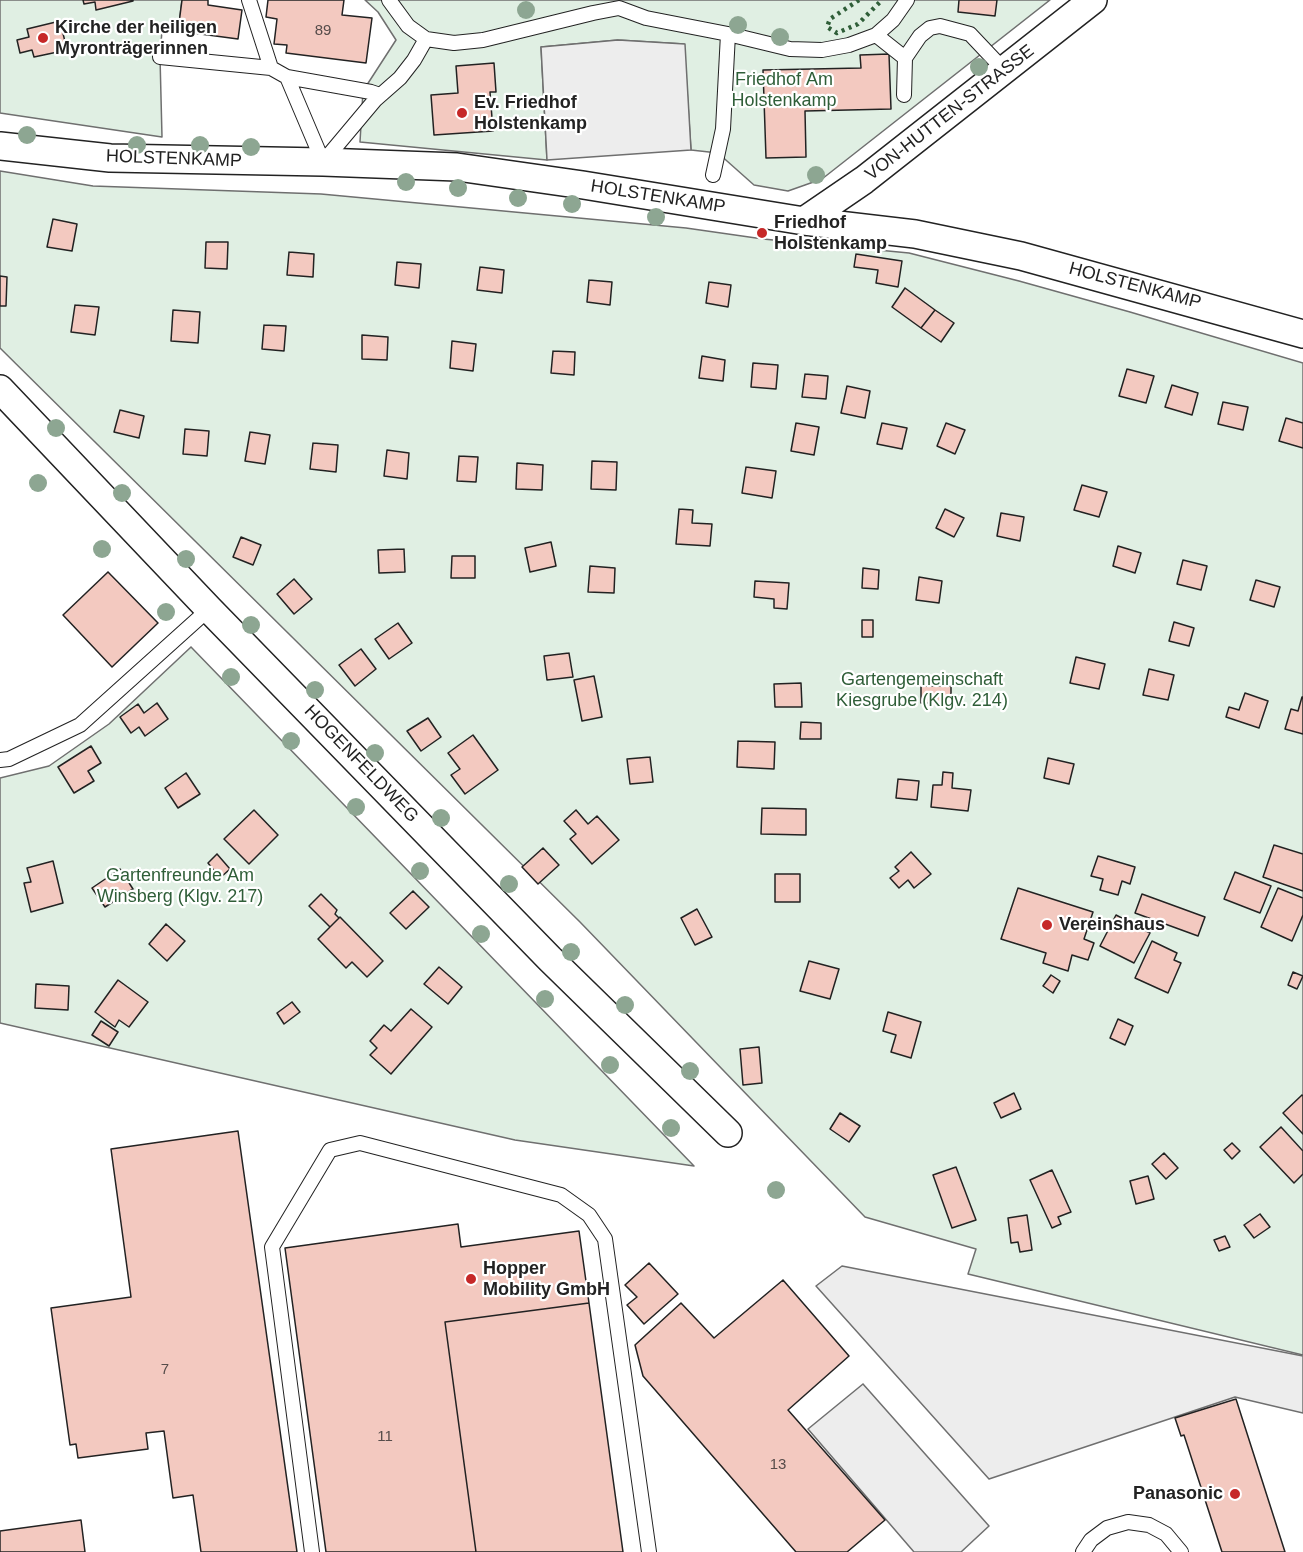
<!DOCTYPE html>
<html>
<head>
<meta charset="utf-8">
<style>
	body { margin:0 }
	canvas { display:block; background:#fff }
</style>
</head>
<body>
<canvas width="1303" height="1552"></canvas>
<script>
const g = document.querySelector('canvas').getContext('2d');
g.lineJoin = 'round';
function fill(path, color) { g.fillStyle = color; g.fill(path, 'evenodd'); }
const shape = rows => new Path2D(rows.map(r => 'M' + r).join(''));
function stroke(path, color, width, dash) { g.strokeStyle = color; g.lineWidth = width; g.lineCap = dash ? 'butt' : 'round'; g.setLineDash(dash || []); g.stroke(path); }
function drawText(font, color, halo, rows, align = 'center') {
  g.font = font + ' Helvetica,sans-serif'; g.lineWidth = 4.5; g.setLineDash([]); g.textBaseline = 'middle'; g.strokeStyle = halo; g.fillStyle = color; for (const [text, x, y, turn = 0] of rows) {
    g.save(); g.translate(x, y); g.rotate((+turn || 0) * Math.PI / 180); g.textAlign = isNaN(turn) ? turn : align; if (halo) g.strokeText(text, 0, 0); g.fillText(text, 0, 0); g.restore();
  }
}
const green = shape([
	[0,0,182,0,178,31,162,30,160,57,162,137,0,113,0,0],
	[365,0,1050,0,822,179,788,191,754,185,718,153,691,150,684,44,618,40,541,47,547,160,360,142,363,91,396,40,378,12,365,0],
	[0,171,93,186,321,194,686,228,763,239,909,253,1019,281,1130,312,1303,363,1303,1355,968,1274,976,1249,865,1217,580,922,0,348,0,171],
	[191,647,694,1166,515,1140,0,1023,0,778,49,766,109,724,191,647]
]);
const parking = shape([
	[618,40,685,44,691,150,547,160,541,47,618,40],
	[842,1266,1303,1356,1303,1413,1235,1397,989,1479,816,1286,842,1266],
	[863,1384,989,1526,961,1552,914,1552,808,1429,863,1384]
]);
const building = shape([
	[83,0,133,0,133,1,96,10,95,2,84,4,83,0],
	[182,0,208,0,208,5,242,10,238,39,178,31,182,0],
	[268,0,344,0,342,15,372,18,366,63,286,53,287,45,274,44,277,19,266,17,268,0],
	[959,0,997,0,995,16,958,12,959,0],
	[60,21,67,50,34,57,32,50,20,53,17,40,29,37,27,29,60,21],
	[889,54,891,109,805,111,806,157,766,158,763,70,861,68,860,55,889,54],
	[494,63,496,92,490,92,493,131,434,135,431,95,458,93,456,66,494,63],
	[53,219,77,224,72,251,47,247,53,219],
	[206,242,228,242,227,269,205,268,206,242],
	[289,252,314,254,313,277,287,275,289,252],
	[856,254,902,261,898,287,876,283,878,270,854,267,856,254],
	[397,262,421,264,419,288,395,285,397,262],
	[480,267,504,270,502,293,477,290,480,267],
	[0,276,7,277,6,306,0,306,0,276],
	[589,280,612,282,610,305,587,302,589,280],
	[709,282,731,285,728,307,706,303,709,282],
	[905,288,935,310,921,328,892,307,905,288],
	[75,305,99,307,95,335,71,332,75,305],
	[173,310,200,312,198,343,171,341,173,310],
	[935,310,954,323,941,342,921,328,935,310],
	[264,325,286,326,284,351,262,349,264,325],
	[362,335,388,337,387,360,362,359,362,335],
	[452,341,476,344,473,371,450,368,452,341],
	[553,351,575,352,574,375,551,373,553,351],
	[702,356,725,360,723,381,699,378,702,356],
	[753,363,778,365,776,389,751,387,753,363],
	[1127,369,1154,376,1146,403,1119,396,1127,369],
	[805,374,828,376,826,399,802,397,805,374],
	[1172,385,1198,393,1192,415,1165,407,1172,385],
	[847,386,870,391,865,418,841,413,847,386],
	[1223,402,1248,407,1243,430,1218,424,1223,402],
	[120,410,144,416,139,438,114,432,120,410],
	[1286,418,1303,423,1303,448,1279,441,1286,418],
	[796,423,819,427,814,455,791,451,796,423],
	[882,423,907,428,902,449,877,444,882,423],
	[946,423,965,430,955,454,937,446,946,423],
	[185,429,209,431,207,456,183,454,185,429],
	[250,432,270,435,265,464,245,461,250,432],
	[313,443,338,445,336,472,310,469,313,443],
	[387,450,409,453,407,479,384,476,387,450],
	[459,456,478,457,476,482,457,481,459,456],
	[592,461,617,462,616,490,591,489,592,461],
	[517,463,543,465,542,490,516,489,517,463],
	[746,467,776,471,772,498,742,493,746,467],
	[1082,485,1107,492,1099,517,1074,510,1082,485],
	[679,509,693,510,692,523,712,524,710,546,676,544,679,509],
	[945,509,964,518,954,537,936,528,945,509],
	[1001,513,1024,517,1020,541,997,536,1001,513],
	[241,537,261,545,253,565,233,557,241,537],
	[551,542,556,566,530,572,525,548,551,542],
	[1118,546,1141,553,1135,573,1113,566,1118,546],
	[404,549,405,572,379,573,378,550,404,549],
	[452,556,475,556,475,578,451,578,452,556],
	[1183,560,1207,566,1201,590,1177,584,1183,560],
	[590,566,615,568,614,593,588,592,590,566],
	[863,568,879,570,878,589,862,588,863,568],
	[108,572,158,623,112,667,63,615,108,572],
	[919,577,942,581,939,603,916,600,919,577],
	[294,579,312,599,294,614,277,594,294,579],
	[1256,580,1280,587,1274,607,1250,600,1256,580],
	[755,581,789,583,787,609,774,608,774,599,754,597,755,581],
	[862,620,873,620,873,637,862,637,862,620],
	[1174,622,1194,628,1189,646,1169,641,1174,622],
	[398,623,412,643,389,659,375,639,398,623],
	[361,649,376,669,355,686,339,665,361,649],
	[569,653,573,677,547,680,544,656,569,653],
	[1076,657,1105,664,1099,689,1070,683,1076,657],
	[1149,669,1174,675,1168,700,1143,695,1149,669],
	[594,676,602,717,582,721,574,680,594,676],
	[801,683,802,707,775,707,774,684,801,683],
	[921,686,951,686,951,703,921,703,921,686],
	[1245,693,1268,701,1259,728,1226,717,1229,707,1239,710,1245,693],
	[1302,697,1303,697,1303,734,1285,729,1291,709,1298,711,1302,697],
	[157,703,168,719,145,736,139,727,131,733,120,717,138,704,144,713,157,703],
	[428,718,441,737,421,751,407,731,428,718],
	[801,722,821,723,821,739,800,739,801,722],
	[473,735,498,770,465,794,451,775,460,769,448,753,473,735],
	[738,741,775,742,774,769,737,767,738,741],
	[91,746,101,763,88,771,94,781,74,793,58,767,91,746],
	[650,757,653,782,630,784,627,759,650,757],
	[1048,758,1074,764,1069,784,1044,778,1048,758],
	[943,772,953,773,952,788,971,790,968,811,931,807,933,785,942,785,943,772],
	[186,773,200,794,178,808,165,788,186,773],
	[898,779,919,781,917,800,896,798,898,779],
	[762,808,806,809,806,835,761,834,762,808],
	[254,810,278,835,249,864,224,839,254,810],
	[576,810,588,824,597,816,619,840,592,864,570,839,576,834,564,821,576,810],
	[1274,845,1303,854,1303,891,1263,877,1274,845],
	[543,848,559,865,538,884,522,867,543,848],
	[911,852,931,874,914,888,908,880,899,888,890,878,899,871,895,867,911,852],
	[217,854,230,869,220,878,208,863,217,854],
	[1098,856,1135,867,1130,884,1122,881,1118,895,1100,890,1103,879,1091,876,1098,856],
	[53,861,63,903,31,912,24,883,31,882,27,868,53,861],
	[120,869,133,889,105,907,92,888,120,869],
	[1235,872,1271,886,1260,913,1224,899,1235,872],
	[775,874,800,874,800,902,775,902,775,874],
	[1018,888,1093,912,1084,939,1094,943,1088,960,1072,955,1068,971,1043,963,1046,953,1001,939,1018,888],
	[1278,888,1303,898,1303,915,1292,941,1261,927,1278,888],
	[413,891,429,907,406,929,390,913,413,891],
	[321,894,337,910,335,914,339,918,330,927,309,906,321,894],
	[1142,894,1205,917,1198,936,1135,913,1142,894],
	[697,909,712,937,695,945,681,918,697,909],
	[1116,915,1150,933,1134,963,1100,946,1116,915],
	[340,917,383,961,367,977,352,962,346,968,318,939,340,917],
	[166,924,185,941,167,961,149,944,166,924],
	[1152,941,1177,953,1174,960,1181,963,1168,993,1135,978,1152,941],
	[809,961,839,969,830,999,800,991,809,961],
	[439,967,462,987,448,1004,424,984,439,967],
	[1293,972,1303,976,1297,989,1288,985,1293,972],
	[1051,975,1060,981,1053,993,1043,986,1051,975],
	[118,980,148,1002,129,1027,119,1020,115,1027,95,1012,118,980],
	[36,984,69,986,68,1010,35,1008,36,984],
	[292,1002,300,1012,284,1024,277,1013,292,1002],
	[411,1009,432,1027,391,1074,370,1055,377,1048,370,1041,384,1025,391,1031,411,1009],
	[888,1012,921,1022,911,1058,891,1052,896,1035,883,1031,888,1012],
	[1118,1019,1133,1026,1125,1045,1110,1038,1118,1019],
	[101,1021,118,1032,109,1046,92,1035,101,1021],
	[759,1047,762,1083,743,1085,740,1049,759,1047],
	[1014,1093,1021,1109,1001,1118,994,1103,1014,1093],
	[1302,1095,1303,1096,1303,1134,1283,1113,1302,1095],
	[840,1113,860,1126,849,1142,830,1129,840,1113],
	[1281,1127,1303,1151,1303,1174,1294,1183,1260,1147,1281,1127],
	[238,1131,297,1552,201,1552,193,1495,173,1498,164,1431,146,1433,148,1449,78,1458,76,1444,70,1445,51,1308,131,1297,111,1149,238,1131],
	[1232,1143,1240,1151,1232,1159,1224,1150,1232,1143],
	[1164,1153,1178,1168,1166,1179,1152,1164,1164,1153],
	[956,1167,976,1220,952,1228,933,1175,956,1167],
	[1052,1170,1071,1212,1058,1217,1061,1224,1052,1228,1030,1180,1052,1170],
	[1148,1176,1154,1199,1136,1204,1130,1181,1148,1176],
	[1260,1214,1270,1227,1254,1238,1244,1225,1260,1214],
	[1027,1215,1032,1250,1020,1252,1018,1242,1011,1243,1008,1218,1027,1215],
	[458,1224,461,1247,579,1231,589,1303,445,1322,476,1552,326,1552,285,1248,458,1224],
	[1225,1236,1230,1247,1219,1251,1214,1240,1225,1236],
	[649,1263,678,1294,644,1324,627,1305,637,1297,625,1285,649,1263],
	[783,1280,849,1356,788,1410,885,1520,847,1552,796,1552,643,1376,635,1345,681,1303,714,1338,783,1280],
	[589,1303,623,1552,476,1552,445,1322,589,1303],
	[1236,1399,1285,1552,1222,1552,1184,1435,1181,1436,1175,1418,1236,1399],
	[81,1520,85,1552,0,1552,0,1531,81,1520]
]);
const service = shape([
	[249,0,271,68],
	[389,0,408,26,426,39,454,43,483,40,593,13,619,8,646,18,728,34,790,49,822,50,849,45,876,35,893,20,907,0],
	[876,35,905,58,904,95],
	[160,57,271,68,287,77,323,162,375,100,400,78,414,60,426,39],
	[905,58,920,36,930,28,940,26,970,34,1004,70],
	[287,77,371,92,380,95],
	[713,175,723,129,728,34],
	[0,760,9,759,80,725,209,609],
	[312,1552,272,1247,330,1150,360,1143,561,1195,589,1215,605,1239,649,1552],
	[1083,1552,1091,1540,1107,1528,1128,1522,1149,1525,1166,1534,1181,1552]
]);
const minor = shape([
	[0,146,110,158,323,162,457,167,583,185,804,221,915,234,1021,256,1303,334],
	[804,221,864,180,1093,0],
	[0,389,209,609,550,959,728,1133]
]);
const hedge = shape([
	[859,0,830,19,827,27,837,33,858,24,882,0]
]);
const trees = [
	[526,10],
	[738,25],
	[780,37],
	[979,67],
	[27,135],
	[137,145],
	[200,145],
	[251,147],
	[816,175],
	[406,182],
	[458,188],
	[518,198],
	[572,204],
	[656,217],
	[56,428],
	[38,483],
	[122,493],
	[102,549],
	[186,559],
	[166,612],
	[251,625],
	[231,677],
	[315,690],
	[291,741],
	[375,753],
	[356,807],
	[441,818],
	[420,871],
	[509,884],
	[481,934],
	[571,952],
	[545,999],
	[625,1005],
	[610,1065],
	[690,1071],
	[671,1128],
	[776,1190]
];
const markers = [
	[43,38,6,"#c62828"],
	[462,113,6,"#c62828"],
	[762,233,6,"#c62828"],
	[1047,925,6,"#c62828"],
	[471,1279,6,"#c62828"],
	[1235,1494,6,"#c62828"]
];
const numberNames = [
	["89",323,31],
	["7",165,1370],
	["11",385,1437],
	["13",778,1465]
];
const poiNames = [
	["Kirche der heiligen",55,28],
	["Myronträgerinnen",55,49],
	["Ev. Friedhof",474,103],
	["Holstenkamp",474,124],
	["Friedhof",774,223],
	["Holstenkamp",774,244],
	["Vereinshaus",1059,925],
	["Hopper",483,1269],
	["Mobility GmbH",483,1290],
	["Panasonic",1223,1494,"right"]
];
const parkNames = [
	["Friedhof Am",784,80],
	["Holstenkamp",784,101],
	["Gartengemeinschaft",922,680],
	["Kiesgrube (Klgv. 214)",922,701],
	["Gartenfreunde Am",180,876],
	["Winsberg (Klgv. 217)",180,897]
];
const streetNames = [
	["VON-HUTTEN-STRASSE",950,113,-38],
	["HOLSTENKAMP",174,159,2],
	["HOLSTENKAMP",658,197,9],
	["HOLSTENKAMP",1135,286,15],
	["HOGENFELDWEG",361,764,46]
];
fill(green, '#e0efe3');
stroke(green, '#6f6f6f', 1.5);
fill(parking, '#ededed');
stroke(parking, '#6f6f6f', 1.5);
fill(building, '#f3c9c0');
stroke(building, '#222', 1.5);
stroke(service, '#222', 16);
stroke(minor, '#222', 30);
stroke(service, '#fff', 14);
stroke(minor, '#fff', 27);
stroke(hedge, '#2f5e38', 4.5, [3, 4.5]);
g.fillStyle = '#8da692';
for (const [x, y] of trees) { g.beginPath(); g.arc(x, y, 9, 0, 2 * Math.PI); g.fill(); }
for (const [x, y, r, color] of markers) { const dot = new Path2D(); dot.arc(x, y, r, 0, 2 * Math.PI); g.fillStyle = color; g.fill(dot); stroke(dot, '#fff', 2); }
drawText('15px', '#564c4a', null, numberNames);
drawText('bold 18px', '#222', '#fff', poiNames, 'left');
drawText('18px', '#2f5e38', '#fff', parkNames);
drawText('18px', '#222', '#fff', streetNames);
</script>
</body>
</html>
